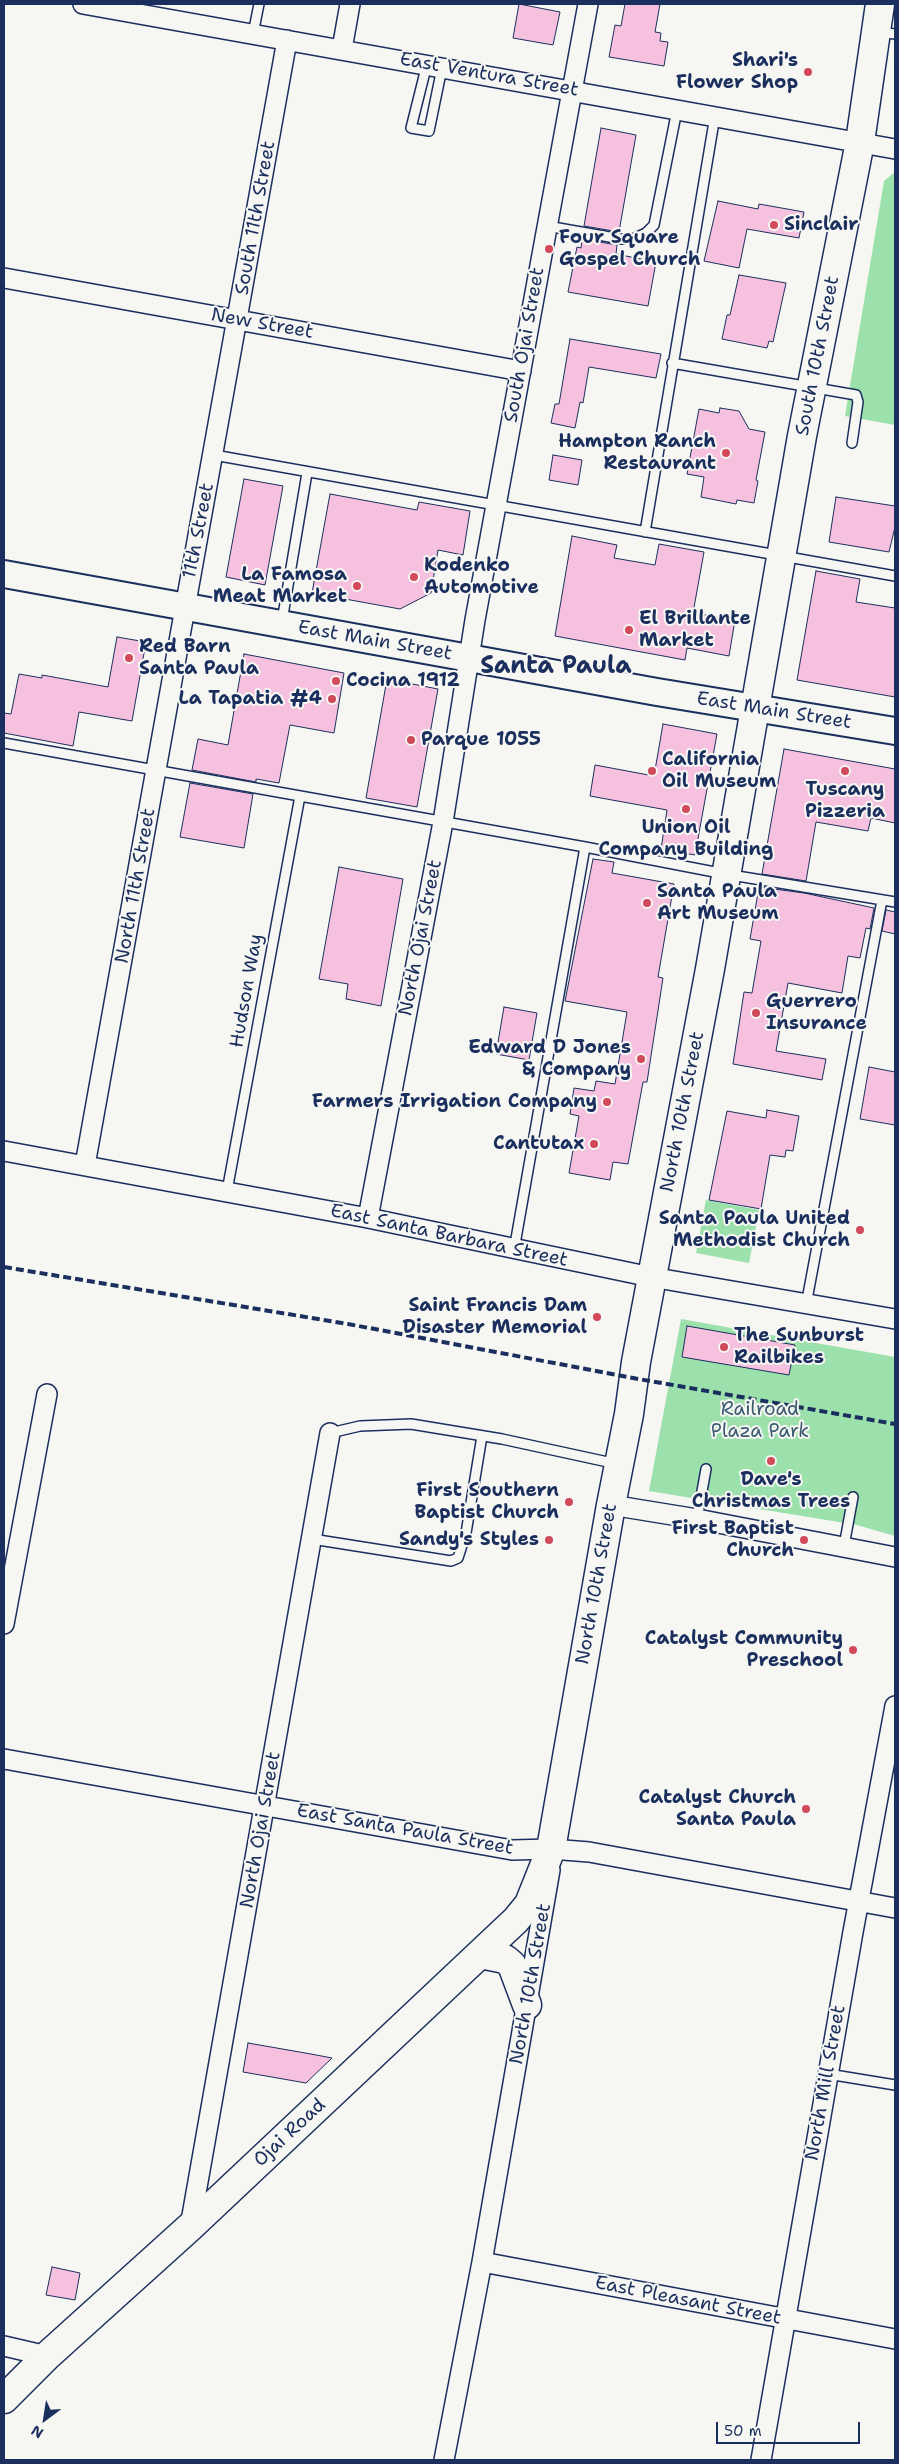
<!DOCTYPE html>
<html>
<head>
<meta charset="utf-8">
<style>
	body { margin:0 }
	#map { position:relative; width:899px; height:2464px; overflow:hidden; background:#f6f6f2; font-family:"Shantell Sans",sans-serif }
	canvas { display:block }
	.frame { position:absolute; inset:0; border:5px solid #1b2f5e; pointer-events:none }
	.north { position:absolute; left:20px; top:2394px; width:50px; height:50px; -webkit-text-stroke:4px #f6f6f2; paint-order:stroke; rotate:211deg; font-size:14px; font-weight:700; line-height:20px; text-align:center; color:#1b2f5e }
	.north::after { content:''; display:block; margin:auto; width:18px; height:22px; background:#1b2f5e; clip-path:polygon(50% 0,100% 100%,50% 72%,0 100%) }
	.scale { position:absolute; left:716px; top:2422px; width:144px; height:22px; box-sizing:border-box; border:2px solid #1b2f5e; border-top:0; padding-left:6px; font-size:15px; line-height:18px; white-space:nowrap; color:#1b2f5e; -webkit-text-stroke:4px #f6f6f2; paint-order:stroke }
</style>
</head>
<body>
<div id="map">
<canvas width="899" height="2464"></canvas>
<div class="frame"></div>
<div class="north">N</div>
<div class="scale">50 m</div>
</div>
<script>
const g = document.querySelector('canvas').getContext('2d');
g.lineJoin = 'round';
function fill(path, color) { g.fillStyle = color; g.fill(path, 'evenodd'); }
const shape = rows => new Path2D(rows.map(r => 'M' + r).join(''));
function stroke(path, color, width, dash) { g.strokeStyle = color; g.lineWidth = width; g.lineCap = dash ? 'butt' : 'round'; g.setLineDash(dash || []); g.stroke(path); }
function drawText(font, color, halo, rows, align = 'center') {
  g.font = font + ' "Shantell Sans",sans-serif'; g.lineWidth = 4; g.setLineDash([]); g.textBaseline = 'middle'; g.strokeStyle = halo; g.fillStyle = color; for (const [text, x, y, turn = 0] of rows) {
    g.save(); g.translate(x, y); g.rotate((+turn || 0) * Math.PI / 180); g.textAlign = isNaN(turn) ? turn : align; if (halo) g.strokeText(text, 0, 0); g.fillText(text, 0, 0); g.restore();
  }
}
const green = shape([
	[895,172,895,425,845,416,884,181],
	[706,1200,759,1210,749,1263,696,1253],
	[681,1319,895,1357,895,1536,857,1525,649,1491]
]);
const building = shape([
	[519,4,560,12,553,45,513,38,519,4],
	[625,4,660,4,655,32,661,33,660,41,668,42,664,66,609,57,615,25,621,26,625,4],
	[601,128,636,135,619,232,584,226,601,128],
	[718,201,758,209,759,204,804,212,799,238,747,229,739,268,704,261,718,201],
	[582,239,617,245,616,254,656,262,648,306,568,292,577,247,581,248,582,239],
	[739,275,786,283,773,342,769,341,767,348,722,339,727,315,730,315,739,275],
	[570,339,661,354,656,378,589,367,583,403,580,402,575,428,551,423,555,404,559,404,570,339],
	[720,408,739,411,749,429,765,432,756,480,758,481,754,503,737,500,736,504,701,497,704,477,687,474,699,409,719,413,720,408],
	[553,455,582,460,578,485,549,480,553,455],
	[244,479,283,486,265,585,226,577,244,479],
	[330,494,417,510,419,502,470,511,463,555,438,550,431,593,400,609,312,593,330,494],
	[836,497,895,506,895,527,889,552,829,542,836,497],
	[572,536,617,545,614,558,655,565,659,544,704,552,693,613,735,620,729,656,687,648,685,660,555,636,572,536],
	[816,571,860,579,856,602,895,608,895,697,797,680,816,571],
	[117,637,146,642,132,721,79,712,73,746,4,733,4,713,11,714,19,674,42,678,42,675,108,687,117,637],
	[244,654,344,673,334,733,290,725,279,783,256,779,256,782,192,770,198,739,228,745,244,654],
	[387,679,438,689,417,807,366,798,387,679],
	[663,724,717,734,695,855,661,849,667,810,590,796,595,765,654,776,663,724],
	[784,749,895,769,895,823,871,818,868,831,816,822,806,881,762,874,784,749],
	[190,783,253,794,244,848,180,837,190,783],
	[593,859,614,862,612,873,674,884,658,977,663,978,647,1082,643,1082,628,1164,613,1162,610,1180,569,1173,579,1116,570,1114,574,1088,594,1091,596,1081,615,1084,627,1012,565,1001,593,859],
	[339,867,403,879,381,1006,346,999,348,984,319,979,339,867],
	[759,887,804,893,874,908,870,929,866,928,860,958,848,956,842,993,788,983,776,1051,826,1059,822,1080,733,1064,744,992,752,993,761,941,750,939,759,887],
	[886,910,895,912,895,934,882,931,886,910],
	[504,1007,537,1013,529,1060,496,1054,504,1007],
	[869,1067,895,1072,895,1125,860,1119,869,1067],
	[767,1110,799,1116,793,1151,786,1150,785,1157,770,1155,761,1209,709,1200,727,1111,766,1118,767,1110],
	[687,1326,795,1345,789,1375,682,1357,687,1326],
	[248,2043,311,2054,332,2058,306,2083,243,2072,248,2043],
	[52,2267,80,2273,75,2300,46,2295,52,2267]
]);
const lane = shape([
	[878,32,895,34],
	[253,34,259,4],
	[427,64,411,128,429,131,442,68],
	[547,226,621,239,633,239,646,233,654,225,677,110],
	[672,363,856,395,858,402,852,443],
	[214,455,895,576],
	[645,532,715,116],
	[282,621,307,473],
	[4,743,585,847,725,874,895,902],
	[227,1191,300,796],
	[514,1250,585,847],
	[806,1305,882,900],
	[330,1433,360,1426,411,1424,502,1439,617,1464],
	[697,1519,706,1469],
	[312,1539,451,1561,458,1558,466,1533,482,1436],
	[844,1546,853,1497],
	[828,2074,895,2085]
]);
const street = shape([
	[83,4,895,149],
	[342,49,350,4],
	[4,278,521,371],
	[4,1151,368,1218,651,1277,895,1319],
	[85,1165,287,40],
	[368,1218,443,822,475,620,588,4],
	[611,1505,697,1519,895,1557],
	[4,1624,47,1394],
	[4,1759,512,1850,551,1849,589,1852,895,1908],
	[190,2227,330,1433],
	[482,2262,895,2339],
	[4,2346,47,2356],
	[444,2460,482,2262,550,1870],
	[761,2460,853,1932,895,1706]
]);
const secondary = shape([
	[4,574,657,692,895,731]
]);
const primary = shape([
	[480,1954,505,1959,512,1965,527,2005],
	[4,2399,47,2356,190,2227,516,1920,529,1904,551,1849,611,1505,629,1414,636,1362,710,969,802,436,860,142,880,4]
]);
const rail = shape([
	[4,1267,348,1324,633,1378,895,1424]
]);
const markers = [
	[808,72,5,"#d1495b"],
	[774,225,5,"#d1495b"],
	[549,249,5,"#d1495b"],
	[726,453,5,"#d1495b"],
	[414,577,5,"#d1495b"],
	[357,586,5,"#d1495b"],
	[629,630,5,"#d1495b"],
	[129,658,5,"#d1495b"],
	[336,681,5,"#d1495b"],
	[332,699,5,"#d1495b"],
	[411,740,5,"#d1495b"],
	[652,771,5,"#d1495b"],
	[845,771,5,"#d1495b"],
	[686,809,5,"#d1495b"],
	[647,903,5,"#d1495b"],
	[756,1013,5,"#d1495b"],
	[641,1059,5,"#d1495b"],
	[607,1102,5,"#d1495b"],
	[594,1144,5,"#d1495b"],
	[860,1230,5,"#d1495b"],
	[597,1317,5,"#d1495b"],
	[724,1347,5,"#d1495b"],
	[771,1461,5,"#d1495b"],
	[569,1502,5,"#d1495b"],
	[549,1540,5,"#d1495b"],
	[804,1540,5,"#d1495b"],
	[853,1650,5,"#d1495b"],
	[806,1809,5,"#d1495b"]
];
const poiNames = [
	["Shari's",798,61],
	["Flower Shop",798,83],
	["Sinclair",784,225,"left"],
	["Four Square",559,238,"left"],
	["Gospel Church",559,260,"left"],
	["Hampton Ranch",716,442],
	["Restaurant",716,464],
	["Kodenko",424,566,"left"],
	["Automotive",424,588,"left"],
	["La Famosa",347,575],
	["Meat Market",347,597],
	["El Brillante",639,619,"left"],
	["Market",639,641,"left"],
	["Red Barn",139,647,"left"],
	["Santa Paula",139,669,"left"],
	["Cocina 1912",346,681,"left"],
	["La Tapatia #4",322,699],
	["Parque 1055",421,740,"left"],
	["California",662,760,"left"],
	["Oil Museum",662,782,"left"],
	["Tuscany",845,790,"center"],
	["Pizzeria",845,812,"center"],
	["Union Oil",686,828,"center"],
	["Company Building",686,850,"center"],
	["Santa Paula",657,892,"left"],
	["Art Museum",657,914,"left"],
	["Guerrero",766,1002,"left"],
	["Insurance",766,1024,"left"],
	["Edward D Jones",631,1048],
	["& Company",631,1070],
	["Farmers Irrigation Company",597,1102],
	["Cantutax",584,1144],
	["Santa Paula United",850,1219],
	["Methodist Church",850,1241],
	["Saint Francis Dam",587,1306],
	["Disaster Memorial",587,1328],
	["The Sunburst",734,1336,"left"],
	["Railbikes",734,1358,"left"],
	["Dave's",771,1480,"center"],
	["Christmas Trees",771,1502,"center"],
	["First Southern",559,1491],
	["Baptist Church",559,1513],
	["First Baptist",794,1529],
	["Church",794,1551],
	["Sandy's Styles",539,1540],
	["Catalyst Community",843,1639],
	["Preschool",843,1661],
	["Catalyst Church",796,1798],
	["Santa Paula",796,1820]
];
const streetNames = [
	["East Ventura Street",489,75,10],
	["South 11th Street",256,218,-80],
	["New Street",262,324,10],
	["South Ojai Street",525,345,-80],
	["South 10th Street",818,356,-79],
	["11th Street",199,531,-79],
	["East Main Street",375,641,10],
	["East Main Street",774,711,9],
	["North 11th Street",136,886,-80],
	["North Ojai Street",421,938,-79],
	["Hudson Way",247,991,-80],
	["North 10th Street",683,1112,-79],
	["East Santa Barbara Street",449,1236,12],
	["North 10th Street",597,1584,-80],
	["North Ojai Street",261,1830,-80],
	["East Santa Paula Street",405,1830,10],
	["North 10th Street",531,1984,-80],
	["North Mill Street",826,2083,-80],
	["Ojai Road",290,2133,-43],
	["East Pleasant Street",688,2301,11]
];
const parkNames = [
	["Railroad",760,1410],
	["Plaza Park",760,1432]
];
const districtNames = [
	["Santa Paula",556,667]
];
fill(green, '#9ce0ab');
fill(building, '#f6c1de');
stroke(building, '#1b2f5e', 1);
stroke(lane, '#1b2f5e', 12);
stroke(street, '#1b2f5e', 22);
stroke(secondary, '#1b2f5e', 30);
stroke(primary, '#1b2f5e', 31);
stroke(lane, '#f6f6f2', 9);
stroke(street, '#f6f6f2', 19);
stroke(secondary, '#f6f6f2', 26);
stroke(primary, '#f6f6f2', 28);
stroke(rail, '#1b2f5e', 4, [8, 4]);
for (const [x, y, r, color] of markers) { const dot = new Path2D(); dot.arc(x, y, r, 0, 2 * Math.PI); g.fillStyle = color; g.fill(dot); stroke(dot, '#f6f6f2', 2); }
drawText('bold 19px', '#1b2f5e', '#f6f6f2', poiNames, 'right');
drawText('19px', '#1b2f5e', '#f6f6f2', streetNames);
drawText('19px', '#3b5b71', '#f6f6f2', parkNames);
drawText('bold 24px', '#1b2f5e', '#f6f6f2', districtNames);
</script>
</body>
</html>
